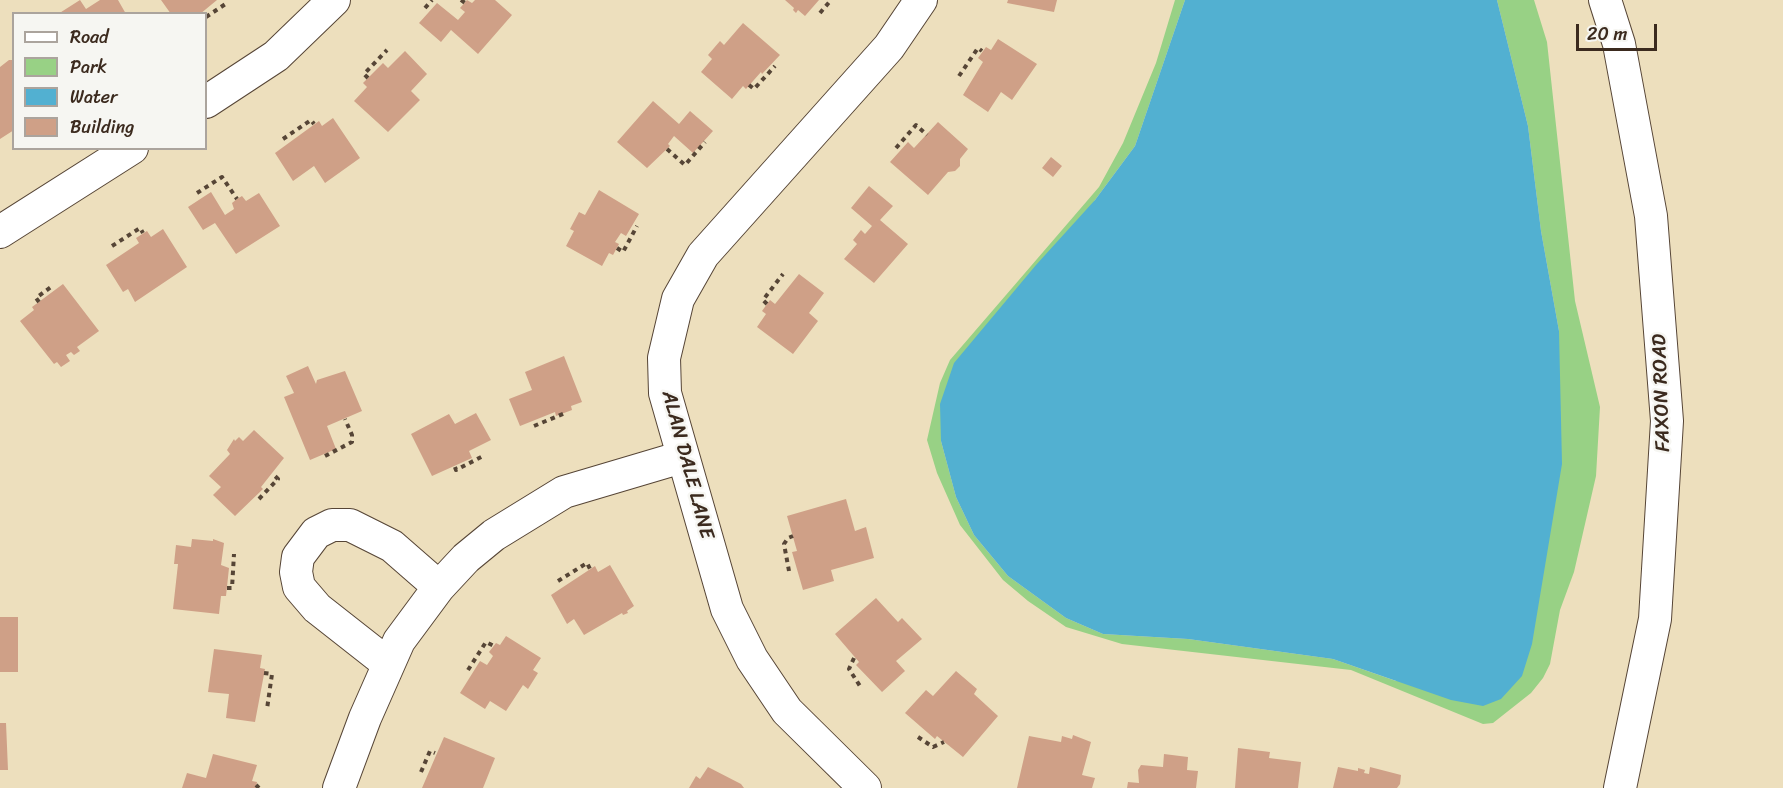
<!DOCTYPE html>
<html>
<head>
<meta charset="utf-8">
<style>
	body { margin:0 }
	#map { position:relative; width:1783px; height:788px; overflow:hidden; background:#eddfbd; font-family:Sriracha,sans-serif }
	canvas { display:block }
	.legend { position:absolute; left:12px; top:12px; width:195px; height:138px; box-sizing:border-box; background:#f6f6f2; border:2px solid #aba49d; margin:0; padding:8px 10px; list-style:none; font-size:18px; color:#3b2a1e }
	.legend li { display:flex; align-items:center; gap:12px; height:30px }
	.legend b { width:30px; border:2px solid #aba49d }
	.scale { position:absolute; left:1576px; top:24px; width:81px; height:27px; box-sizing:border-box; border:3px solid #3b2a1e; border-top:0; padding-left:8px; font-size:18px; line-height:21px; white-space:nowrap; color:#3b2a1e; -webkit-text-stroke:4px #f6f6f2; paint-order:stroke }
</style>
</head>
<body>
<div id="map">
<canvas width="1783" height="788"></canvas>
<ul class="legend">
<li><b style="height:8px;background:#fff"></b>Road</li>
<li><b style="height:16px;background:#98d185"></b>Park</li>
<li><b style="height:16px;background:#52b0d1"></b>Water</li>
<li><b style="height:16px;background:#cfa087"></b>Building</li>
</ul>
<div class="scale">20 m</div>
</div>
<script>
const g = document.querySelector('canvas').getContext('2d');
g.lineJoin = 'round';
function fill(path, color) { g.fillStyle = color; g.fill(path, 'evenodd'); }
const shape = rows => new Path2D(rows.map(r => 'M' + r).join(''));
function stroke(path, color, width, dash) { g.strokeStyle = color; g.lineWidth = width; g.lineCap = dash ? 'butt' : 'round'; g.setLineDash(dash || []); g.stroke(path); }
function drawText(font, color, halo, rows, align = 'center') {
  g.font = font + ' Sriracha,sans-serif'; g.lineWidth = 5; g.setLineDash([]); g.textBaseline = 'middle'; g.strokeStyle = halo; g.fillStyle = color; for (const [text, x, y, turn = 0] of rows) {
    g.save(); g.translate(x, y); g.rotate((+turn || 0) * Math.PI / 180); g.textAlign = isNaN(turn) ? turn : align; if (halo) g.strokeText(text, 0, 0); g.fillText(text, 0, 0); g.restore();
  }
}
const green = shape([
	[1175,0,1185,0,1135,146,1095,200,941,441,956,497,974,535,1008,576,1066,618,1103,634,1188,639,1333,659,1396,681,1559,331,1541,231,1528,126,1497,0,1534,0,1547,42,1575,301,1600,407,1596,476,1574,572,1560,610,1550,664,1543,678,1531,693,1493,723,1483,724,1351,670,1122,644,1066,627,1028,601,1003,580,960,525,937,473,927,440,940,383,950,360,1099,187,1123,143,1156,63]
]);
const water = shape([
	[1185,0,1497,0,1528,126,1541,231,1559,331,1562,464,1532,644,1522,676,1501,699,1483,706,1451,700,1333,659,1188,639,1103,634,1066,618,1008,576,974,535,956,497,941,441,940,404,954,363,1036,265,1095,200,1135,146]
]);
const building = shape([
	[80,0,86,9,100,0,118,0,126,14,58,14],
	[161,0,217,0,200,14,171,14],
	[467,0,472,3,475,0,495,0,512,15,478,54,451,30,441,42,419,23,437,3,458,20,465,12,460,8],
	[785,0,819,0,805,16,798,10,796,13,793,10,794,8],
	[1008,0,1057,0,1054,12,1007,3],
	[743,23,780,55,762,74,761,72,746,89,743,86,732,99,701,72,712,59,708,55,720,41,724,45],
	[998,39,1037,64,1012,100,1001,92,988,112,963,95,983,62,978,58,986,47,991,50],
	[405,51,427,74,411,91,420,100,388,132,354,101,367,87,363,83,383,63,388,68],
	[9,60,14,60,14,130,0,139,0,67],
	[653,101,679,124,690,111,713,131,693,153,674,136,668,144,670,146,647,168,617,142],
	[333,118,360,158,325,183,314,166,293,181,275,153,319,121,322,126],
	[938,122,968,149,960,159,960,166,955,171,948,172,928,195,890,162,908,142,914,148],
	[1051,157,1062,166,1053,177,1042,168],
	[869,186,893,206,880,220,908,244,874,283,844,259,857,244,853,240,861,230,865,234,872,226,851,208],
	[599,190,639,214,626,236,621,233,615,242,619,244,613,255,609,253,602,266,566,246,574,231,570,229,579,212,585,215],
	[211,192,225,215,234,209,232,203,237,199,242,196,246,201,259,193,280,226,236,254,215,223,203,230,188,207],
	[163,229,187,267,135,302,128,289,123,292,106,265,139,243,136,238,147,231,151,237],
	[799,274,824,293,809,313,818,321,793,354,757,327,766,314,762,311,770,300,775,304],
	[63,284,99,331,77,347,80,351,74,355,71,352,66,355,70,361,61,367,57,362,54,364,20,321,34,310,32,307],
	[564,356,582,402,571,406,572,410,556,416,555,412,520,426,509,399,532,390,525,372],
	[308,366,316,384,317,380,345,371,362,411,327,426,336,449,310,460,284,397,294,393,286,376],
	[476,413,491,440,469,451,472,458,432,476,411,434,449,414,455,424],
	[254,430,284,458,261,487,263,489,235,516,213,495,221,487,209,476,230,454,227,450,234,439,235,441,239,437,243,441],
	[846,499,855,531,866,527,874,558,831,570,834,581,803,590,792,552,797,551,787,516],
	[192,539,213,541,213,539,224,543,221,565,229,568,226,596,221,596,219,614,173,609,178,564,174,564,176,545,191,547],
	[610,565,634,606,627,611,628,613,623,615,622,613,584,635,574,619,567,624,551,595,595,566,598,572],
	[876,598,898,622,902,618,922,639,896,661,905,671,882,692,856,665,859,662,835,634],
	[0,617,18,617,18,672,0,672],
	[506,636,541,658,533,670,538,673,528,689,523,685,506,711,490,701,485,709,460,693,480,661,487,665,493,656,489,652,496,643,500,645],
	[214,649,262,655,260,668,265,669,255,722,226,718,229,694,208,692],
	[956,671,977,689,974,694,998,716,963,757,937,736,935,739,905,713,926,690,933,696],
	[0,723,6,723,8,770,0,770],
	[1073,735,1091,742,1082,775,1095,778,1092,788,1017,788,1029,736,1061,742,1062,736,1072,739],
	[444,737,495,758,483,788,422,788],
	[1238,748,1270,752,1269,758,1301,762,1298,788,1235,788],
	[213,754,257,765,252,781,257,782,256,788,182,788,187,773,206,778],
	[1164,754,1188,757,1187,770,1198,771,1196,788,1127,788,1128,782,1139,783,1138,770,1141,765,1163,767],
	[708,767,741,784,744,788,689,788,696,776,700,779],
	[1338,767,1358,771,1358,768,1365,770,1364,773,1369,774,1370,767,1401,775,1400,784,1397,788,1333,788]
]);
const path = shape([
	[461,0,465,3],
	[425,8,432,0],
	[820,13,831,0],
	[206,17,227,3],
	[959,76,978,48,982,51],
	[368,78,364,74,387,50],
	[749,85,754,89,775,66],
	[283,139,311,120,314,124],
	[896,148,916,125,927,135],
	[667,149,685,165,705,142],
	[197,193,222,177,237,199],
	[112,246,140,228,143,233],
	[617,248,623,252,637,226],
	[39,302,36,298,51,287],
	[767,304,763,300,783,274],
	[534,426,565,413],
	[325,456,352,442,352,435,345,419],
	[455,467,456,470,485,455],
	[259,499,278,479,273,474],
	[789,571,784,544,788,538,793,536],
	[558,581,587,563,590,569],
	[227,588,232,588,234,554],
	[854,658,849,669,860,686],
	[468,670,486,642,494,646],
	[264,673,272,674,267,709],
	[918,737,933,747,944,742],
	[421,772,430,751,435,753],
	[256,785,259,788]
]);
const minor = shape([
	[1605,0,1619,44,1651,216,1667,421,1655,619,1620,788],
	[206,102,276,56,334,0],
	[0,232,132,148],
	[387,663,317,608,299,587,296,572,298,557,316,533,332,525,350,525,392,546,439,587],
	[339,788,365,718,399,641,439,587,466,558,494,535,564,492,682,457],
	[865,788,787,711,752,659,727,609,665,393,664,358,678,299,703,255,889,47,921,0]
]);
const streetNames = [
	["FAXON ROAD",1662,393,-92],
	["ALAN DALE LANE",687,465,75]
];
fill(green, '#98d185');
fill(water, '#52b0d1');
fill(building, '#cfa087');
stroke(minor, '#564536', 34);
stroke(path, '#564536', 4, [4.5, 4.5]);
stroke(minor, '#fff', 32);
drawText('20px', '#3b2a1e', '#f6f6f2', streetNames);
</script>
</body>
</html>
